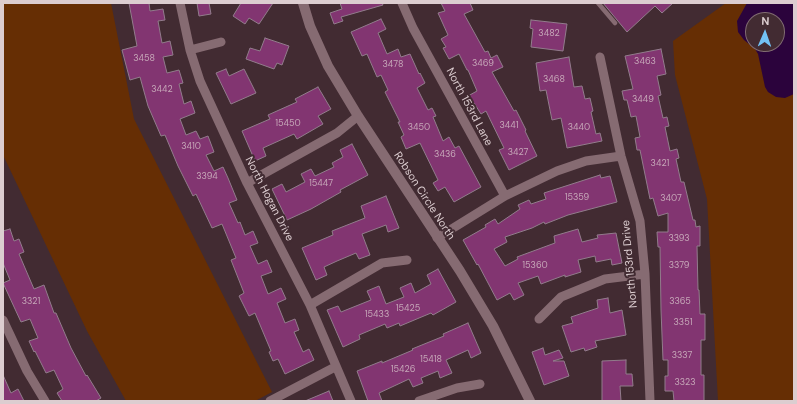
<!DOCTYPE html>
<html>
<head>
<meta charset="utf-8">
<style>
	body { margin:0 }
	#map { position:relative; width:797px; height:404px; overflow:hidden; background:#422b32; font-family:"DM Sans",sans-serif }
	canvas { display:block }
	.frame { position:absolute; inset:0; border:4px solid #dccdd0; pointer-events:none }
	.north { position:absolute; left:745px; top:12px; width:40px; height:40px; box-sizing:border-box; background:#422b32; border:1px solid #806c71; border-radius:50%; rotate:2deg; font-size:11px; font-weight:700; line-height:16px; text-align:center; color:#dccdd0 }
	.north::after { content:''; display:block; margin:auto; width:14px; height:18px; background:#72c1f5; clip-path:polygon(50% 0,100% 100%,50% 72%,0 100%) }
</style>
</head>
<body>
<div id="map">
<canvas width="797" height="404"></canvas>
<div class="frame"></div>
<div class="north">N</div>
</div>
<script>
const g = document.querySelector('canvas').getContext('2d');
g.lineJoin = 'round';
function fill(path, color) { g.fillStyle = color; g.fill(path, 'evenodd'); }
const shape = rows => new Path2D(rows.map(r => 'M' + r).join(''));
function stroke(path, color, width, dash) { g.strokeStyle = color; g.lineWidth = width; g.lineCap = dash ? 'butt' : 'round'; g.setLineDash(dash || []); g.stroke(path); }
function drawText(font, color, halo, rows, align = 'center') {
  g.font = font + ' "DM Sans",sans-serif'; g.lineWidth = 4; g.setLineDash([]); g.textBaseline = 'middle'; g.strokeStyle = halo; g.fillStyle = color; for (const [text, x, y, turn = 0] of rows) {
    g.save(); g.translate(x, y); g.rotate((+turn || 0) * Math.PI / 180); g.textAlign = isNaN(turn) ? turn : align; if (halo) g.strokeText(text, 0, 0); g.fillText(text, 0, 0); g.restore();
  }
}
const green = shape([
	[3,3,111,3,134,119,272,392,255,401,126,401,87,331,3,155],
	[726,3,794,3,794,401,718,401,707,199,675,75,673,41],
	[753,20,777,20,777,44,753,44]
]);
const water = shape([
	[747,3,794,3,794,94,785,98,776,97,768,92,765,87,758,54,755,49,744,40,738,32,737,21],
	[753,20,777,20,777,44,753,44]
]);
const building = shape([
	[129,3,149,3,150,11,163,9,165,20,158,21,162,43,170,41,173,55,163,57,167,73,179,70,183,83,179,84,184,104,191,101,195,113,180,119,186,135,196,131,200,139,208,136,214,152,206,155,214,171,223,167,228,178,237,200,229,203,238,223,240,222,245,235,253,231,258,243,250,246,258,264,267,260,272,272,261,276,268,294,281,288,286,299,277,303,285,323,295,319,299,330,294,332,303,352,309,349,314,360,285,374,278,359,273,361,269,352,271,351,255,313,249,316,239,296,244,293,231,260,236,258,222,224,212,228,196,194,193,196,178,166,165,135,161,136,148,106,140,77,130,80,122,50,137,46,129,3],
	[197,3,209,3,211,14,199,16,197,3],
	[241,3,273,3,259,24,249,18,245,24,233,16,241,3],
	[340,3,382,3,383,5,341,17,343,21,334,24,330,13,342,9,340,3],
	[441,3,470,3,473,10,464,14,485,52,488,51,491,58,497,55,503,67,492,72,514,111,516,110,526,130,525,131,537,156,509,170,499,150,504,148,486,111,481,114,474,103,472,103,468,96,477,91,468,70,467,70,459,54,449,59,443,48,446,47,441,39,448,35,438,13,445,11,441,3],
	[603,3,673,3,662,13,655,6,627,32,603,3],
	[381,19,386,29,378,33,387,54,398,49,401,57,410,54,419,74,420,73,425,83,417,88,428,110,432,108,436,116,433,117,443,141,449,137,455,148,459,146,481,187,454,202,445,187,438,191,433,183,438,180,420,143,406,149,401,137,404,135,398,122,400,122,385,92,388,90,381,75,377,77,367,54,362,56,351,32,381,19],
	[531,20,567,24,563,51,531,47,533,29,530,28,531,20],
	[265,38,289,46,282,65,277,63,274,69,246,59,250,48,260,51,265,38],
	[661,49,666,74,657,76,661,95,658,96,663,118,667,117,669,126,665,127,670,151,677,149,679,158,676,159,681,182,684,182,693,220,695,220,696,227,700,226,700,246,697,246,698,290,699,290,700,314,705,314,705,340,701,340,701,375,704,375,704,401,674,401,673,391,665,391,665,376,668,376,668,360,663,360,661,310,660,247,658,247,657,232,668,232,668,213,658,216,653,198,650,199,640,150,637,150,635,138,640,137,636,116,631,117,627,100,624,100,622,91,633,89,625,56,661,49],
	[569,57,574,87,582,86,585,99,590,98,593,111,591,112,596,134,600,133,602,141,567,148,561,118,552,120,546,90,540,91,536,63,569,57],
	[226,69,229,76,244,69,256,93,231,104,216,73,226,69],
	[318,87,331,109,318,116,323,124,297,139,294,134,263,148,266,156,255,161,242,131,270,119,268,115,297,102,295,99,318,87],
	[352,144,368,175,340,190,341,192,311,209,287,220,272,189,282,184,286,192,305,182,301,174,311,169,315,176,334,167,332,163,343,157,340,150,352,144],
	[600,175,601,178,610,176,617,202,568,215,545,224,544,222,532,228,505,237,507,242,494,249,505,266,518,259,517,257,555,243,554,236,578,229,582,242,598,238,597,235,616,233,622,263,612,265,611,259,596,262,595,256,578,260,581,272,565,277,565,275,541,284,538,276,518,283,524,295,514,300,510,293,497,300,478,264,477,265,463,240,486,227,485,225,495,219,498,224,520,209,518,205,529,200,531,204,546,199,544,193,600,175],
	[386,196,399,228,388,232,386,225,362,234,370,255,359,259,356,253,337,261,324,267,327,275,316,280,302,248,333,235,332,231,365,218,361,206,386,196],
	[10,229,14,241,19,239,24,252,19,254,34,289,44,285,54,313,56,313,71,348,86,376,87,375,101,398,96,401,62,401,57,393,63,389,54,370,46,373,35,351,34,352,29,341,38,338,30,319,21,322,3,283,10,280,3,263,3,231,10,229],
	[438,269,456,302,433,315,431,313,400,326,399,323,387,328,385,324,359,335,360,339,343,347,327,310,338,306,341,312,371,300,367,291,379,286,386,304,404,297,400,288,411,283,415,293,431,284,427,275,438,269],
	[608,298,610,313,622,310,626,335,595,341,597,347,585,351,584,348,571,352,562,326,573,323,571,317,598,308,597,300,608,298],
	[468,323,481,353,471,358,468,350,446,360,452,373,440,378,438,371,421,378,423,383,413,387,409,379,379,393,382,401,368,401,357,371,382,361,382,363,413,350,412,349,444,336,443,334,468,323],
	[543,348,545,355,559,350,563,358,553,361,564,361,569,376,544,385,532,352,543,348],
	[626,360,626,374,632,374,633,386,620,386,621,401,602,401,602,361,626,360],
	[3,375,11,393,18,389,24,401,3,401,3,375],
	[329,391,333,401,305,401,329,391]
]);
const service = shape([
	[598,3,615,23]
]);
const minor = shape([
	[180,3,190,50,200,81,247,183,310,305,351,401],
	[402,3,413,28,505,196],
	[190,50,221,42],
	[600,57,621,156,640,221,645,274,650,401],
	[247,183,337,133,358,116],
	[437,238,505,196,557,171,586,161,621,156],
	[310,305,382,263,407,260],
	[539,319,561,297,605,279,645,274],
	[3,320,27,371,45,401],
	[270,401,335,367],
	[419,401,457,388,480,384]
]);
const tertiary = shape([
	[303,3,310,26,328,66,358,116,460,271,493,326,530,401]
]);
const numberNames = [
	["3482",549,34],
	["3458",144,59],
	["3463",645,62],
	["3469",483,64],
	["3478",393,65],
	["3468",554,80],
	["3442",162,90],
	["3449",643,100],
	["15450",288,124],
	["3441",509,126],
	["3450",419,128],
	["3440",579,128],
	["3410",191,147],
	["3427",518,153],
	["3436",445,155],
	["3421",660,164],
	["3394",207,177],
	["15447",321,184],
	["15359",577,198],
	["3407",671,199],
	["3393",679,239],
	["15360",535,266],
	["3379",679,266],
	["3321",31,302],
	["3365",680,302],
	["15425",408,309],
	["15433",377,315],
	["3351",683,323],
	["3337",682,356],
	["15418",431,360],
	["15426",403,370],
	["3323",685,383]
];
const streetNames = [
	["North 153rd Lane",469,107,62],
	["Robson Circle North",424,196,57],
	["North Hogan Drive",269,199,63],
	["North 153rd Drive",630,264,-95]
];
fill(green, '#662e04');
fill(water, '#2b033c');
fill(building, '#823571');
stroke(building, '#927c8c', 1);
stroke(service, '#866b72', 4.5);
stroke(minor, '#866b72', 9);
stroke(tertiary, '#866b72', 10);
drawText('9px', '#c6a7b8', null, numberNames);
drawText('11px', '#dccdd0', '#422b32', streetNames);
</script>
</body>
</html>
